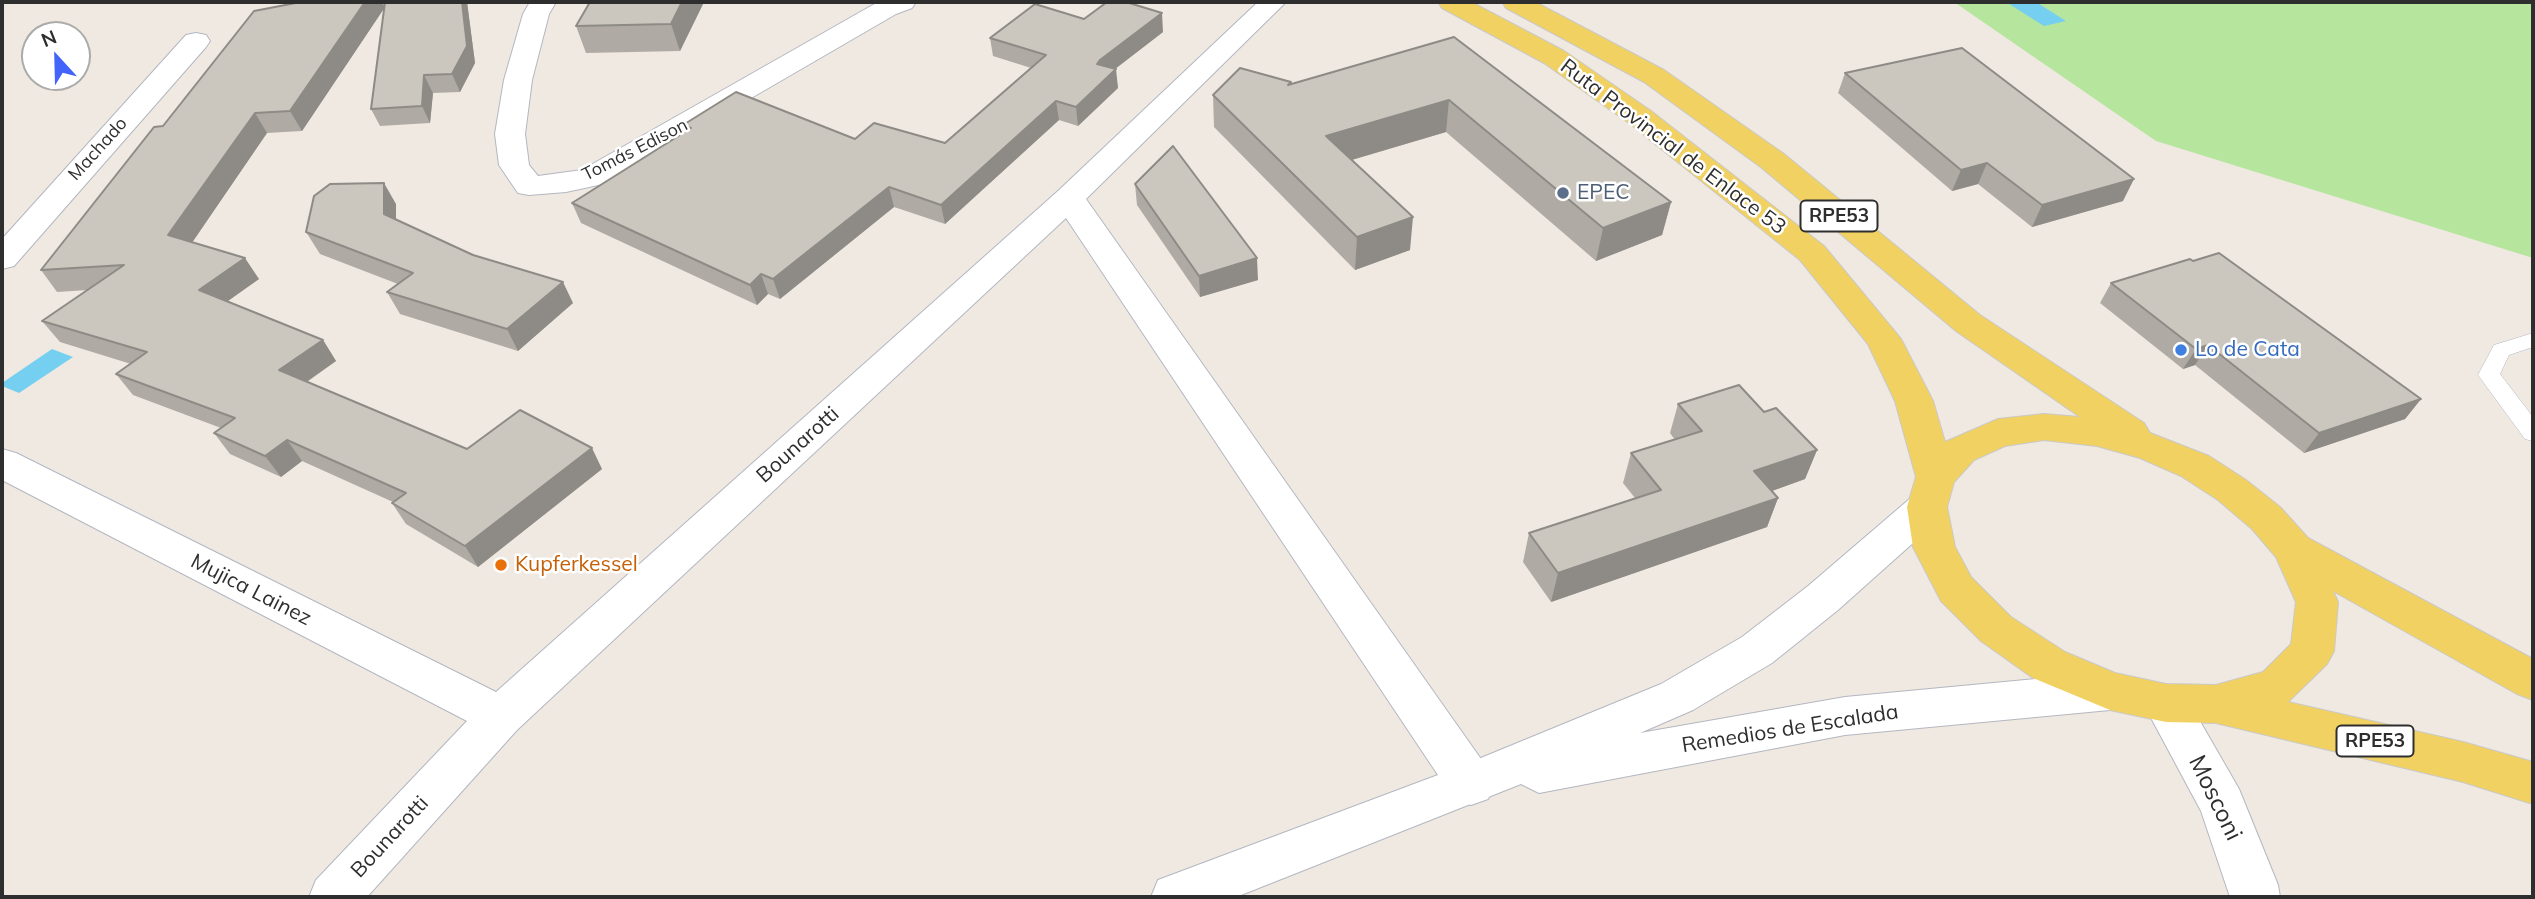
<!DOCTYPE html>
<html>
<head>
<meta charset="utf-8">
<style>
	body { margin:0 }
	#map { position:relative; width:2535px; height:899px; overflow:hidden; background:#efe9e1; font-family:Mulish,sans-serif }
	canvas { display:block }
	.frame { position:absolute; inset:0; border:4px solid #2e2e2e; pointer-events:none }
	.north { position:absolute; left:21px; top:21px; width:70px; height:70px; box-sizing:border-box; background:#fff; border:2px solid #ababab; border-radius:50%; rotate:338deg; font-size:19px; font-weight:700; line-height:28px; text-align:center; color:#2e2e2e }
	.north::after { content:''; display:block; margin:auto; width:24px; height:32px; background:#4264fb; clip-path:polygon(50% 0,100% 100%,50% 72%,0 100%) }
</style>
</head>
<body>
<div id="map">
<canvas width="2535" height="899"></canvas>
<div class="frame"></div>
<div class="north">N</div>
</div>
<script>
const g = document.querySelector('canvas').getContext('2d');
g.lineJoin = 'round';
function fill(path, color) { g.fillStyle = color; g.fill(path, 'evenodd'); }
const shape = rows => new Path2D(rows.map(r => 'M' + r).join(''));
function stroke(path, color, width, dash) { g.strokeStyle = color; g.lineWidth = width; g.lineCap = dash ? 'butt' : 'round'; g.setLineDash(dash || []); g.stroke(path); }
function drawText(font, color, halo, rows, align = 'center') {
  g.font = font + ' Mulish,sans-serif'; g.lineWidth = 5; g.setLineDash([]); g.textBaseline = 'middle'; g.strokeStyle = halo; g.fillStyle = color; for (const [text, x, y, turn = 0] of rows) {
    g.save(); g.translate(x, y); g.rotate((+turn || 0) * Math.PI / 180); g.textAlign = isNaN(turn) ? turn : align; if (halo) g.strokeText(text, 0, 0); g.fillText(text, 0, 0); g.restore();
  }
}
const green = shape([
	[1954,2,2533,2,2533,258,2156,141]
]);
const water = shape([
	[2006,2,2036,2,2066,21,2044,26],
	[52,349,73,357,19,393,2,386,2,383]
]);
const service = shape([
	[2533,333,2533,347,2509,355,2500,374,2533,417,2533,441,2525,439,2478,375,2494,345,2533,333]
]);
const minor = shape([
	[530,2,556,2,549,14,532,80,525,134,529,165,538,176,582,170,878,2,916,2,912,8,896,14,603,184,566,192,529,195,518,193,499,165,495,134,504,80,523,14,530,2],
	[1258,2,1286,2,1086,199,1488,769,1495,784,1488,799,1471,805,1454,799,1066,218,517,730,367,897,309,897,316,880,467,721,2,480,2,449,16,453,496,692,1058,191,1258,2],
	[196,33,206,35,210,41,206,47,14,266,2,269,2,239,186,35,196,33],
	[2166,684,2182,690,2239,789,2278,885,2280,897,2230,897,2201,811,2143,703,2150,690,2166,684]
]);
const secondary = shape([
	[1927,492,1941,496,1947,507,1941,518,1838,610,1772,663,1693,710,1640,733,1845,697,2110,672,2126,678,2132,691,2126,704,2110,710,1845,735,1539,793,1521,784,1236,897,1151,897,1158,880,1454,769,1661,684,1742,637,1808,586,1913,496,1927,492]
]);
const primary = shape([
	[1438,2,1471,2,1564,51,1651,111,1824,246,1901,339,1933,401,1945,442,1998,419,2044,414,2080,417,1956,331,1762,168,1644,82,1506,8,1502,2,1535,2,1664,70,1784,154,1980,315,2144,423,2150,433,2209,456,2246,480,2280,507,2308,538,2533,659,2533,700,2517,694,2333,591,2338,602,2334,651,2327,664,2288,702,2463,742,2533,762,2533,804,2463,782,2216,723,2166,722,2110,710,2033,678,1981,641,1941,601,1913,547,1907,507,1916,477,1895,401,1868,344,1800,260,1629,123,1544,63,1442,8,1438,2],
	[2044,440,2097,446,2140,458,2181,476,2218,500,2252,529,2276,557,2296,602,2291,644,2263,672,2216,685,2166,684,2115,673,2065,652,2011,617,1971,577,1955,547,1947,507,1954,482,1974,460,2005,446,2044,440]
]);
const wall = shape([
	[385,2,467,2,475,63,460,92,433,93,430,123,380,126,371,109,385,7,302,131,267,133,192,242,259,279,227,301,323,340,336,361,307,382,467,449,602,469,478,567,406,524,392,503,393,502,302,461,281,477,230,454,214,433,221,428,133,395,116,374,131,364,60,342,42,321,88,290,57,292,41,270,385,7],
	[704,2,680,51,586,53,576,26],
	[1163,32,1115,69,1118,88,1078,126,1059,120,945,224,894,207,780,299,768,294,757,305,581,223,572,203,685,132,683,125,855,139,945,143,1031,68,993,56,990,38],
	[1454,37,1671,202,1662,235,1596,261,1446,132,1352,160,1410,250,1355,270,1214,127,1213,95,1291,84],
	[1845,73,2123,201,2032,227,1978,184,1952,191,1838,93],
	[1135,184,1258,280,1200,297,1137,205],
	[396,204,396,220,573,303,518,351,400,314,387,292,398,284,320,254,306,232],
	[2111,283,2421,399,2405,419,2304,453,2195,365,2183,369,2100,303],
	[1678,404,1764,412,1817,450,1805,479,1772,491,1778,498,1767,527,1551,602,1523,562,1529,533,1635,498,1623,483,1631,453,1675,440,1670,433]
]);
const shadedWall = shape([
	[365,2,382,2,385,7,302,131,290,111],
	[462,2,467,2,475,63,460,92,452,74],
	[682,2,704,2,680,51,671,24],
	[1162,13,1163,32,1102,79,1097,64,1100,60],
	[1116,69,1118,88,1078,126,1076,107],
	[424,75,433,93,430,123,422,106],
	[1449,100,1446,132,1324,168,1326,136],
	[1056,101,1059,120,945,224,941,205],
	[255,113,267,133,183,256,168,235],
	[1987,163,1978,184,1952,191,1961,170],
	[2134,179,2123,201,2032,227,2042,205],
	[384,183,396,204,396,236,384,214],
	[889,187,894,207,780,299,773,279],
	[1671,202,1662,235,1596,261,1603,228],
	[1413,217,1410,250,1355,270,1357,237],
	[245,258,259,279,214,311,199,290],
	[1257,258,1258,280,1200,297,1199,276],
	[761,274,768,294,757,305,750,285],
	[563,282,573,303,518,351,507,329],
	[323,340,336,361,293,391,279,370],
	[2208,345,2195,365,2183,369,2196,349],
	[2421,399,2405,419,2304,453,2319,433],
	[287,440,302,461,281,477,265,456],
	[592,448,602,469,478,567,465,546],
	[1817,450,1805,479,1744,501,1754,471],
	[1778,498,1767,527,1551,602,1558,573]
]);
const building = shape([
	[301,2,365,2,290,111,255,113,168,235,245,258,199,290,323,340,279,370,467,449,520,410,592,448,465,546,392,503,406,493,287,440,265,456,214,433,235,418,116,374,147,352,42,321,124,265,41,270,154,127,163,126,254,11,301,2],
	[385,2,462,2,467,46,452,74,424,75,422,106,371,109,385,2],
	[590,2,682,2,671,24,576,26,590,2],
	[1107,2,1126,2,1162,13,1100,60,1097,64,1116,69,1076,107,1056,101,941,205,889,187,773,279,761,274,750,285,572,203,691,128,683,125,736,92,855,139,874,123,945,143,1046,55,990,38,1035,4,1084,19,1107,2],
	[1454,37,1671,202,1603,228,1449,100,1326,136,1413,217,1357,237,1213,95,1240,68,1291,82,1288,85,1454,37],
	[1962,48,2134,179,2042,205,1987,163,1961,170,1845,73,1962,48],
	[1173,146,1257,258,1199,276,1135,184,1173,146],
	[384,183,384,214,473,255,563,282,507,329,387,292,413,273,306,232,314,196,330,184,384,183],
	[2219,253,2421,399,2319,433,2208,345,2196,349,2111,283,2190,259,2193,261,2219,253],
	[1739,385,1764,412,1776,408,1817,450,1754,471,1778,498,1558,573,1529,533,1661,490,1631,453,1702,431,1678,404,1739,385]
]);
const markers = [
	[1563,193,7,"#5c6f8a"],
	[2181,350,7,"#3f7fe0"],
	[501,565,7,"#e8710a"]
];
const farStreetnames = [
	["Machado",98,149,-48],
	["Tomás Edison",635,150,-27]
];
const shields = [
	[1839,216,77],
	[2375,741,77]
];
const shieldNames = [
	["RPE53",1839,216],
	["RPE53",2375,741]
];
const streetNames = [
	["Ruta Provincial de Enlace 53",1673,147,37],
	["Bounarotti",798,445,-42],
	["Mujica Lainez",251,590,27],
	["Remedios de Escalada",1790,729,-9],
	["Bounarotti",390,837,-47]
];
const serviceNames = [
	["EPEC",1577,193]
];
const shopNames = [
	["Lo de Cata",2195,350]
];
const foodNames = [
	["Kupferkessel",515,565]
];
const nearStreetnames = [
	["Mosconi",2215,798,64]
];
fill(green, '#b6e59e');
fill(water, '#75cff0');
stroke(service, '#b4b7c1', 1);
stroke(minor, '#b4b7c1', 2);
stroke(secondary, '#b4b7c1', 2);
stroke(primary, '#c9c9c9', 2);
fill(service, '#fff');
fill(minor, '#fff');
fill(secondary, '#fff');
fill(primary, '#f2d163');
fill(wall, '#afaba4');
fill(shadedWall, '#8e8b86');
fill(building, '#cbc7bf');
stroke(building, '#8e8b86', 2);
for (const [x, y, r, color] of markers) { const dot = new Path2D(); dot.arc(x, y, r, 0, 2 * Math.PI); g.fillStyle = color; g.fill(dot); stroke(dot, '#fff', 2.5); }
drawText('18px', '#2e2e2e', '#fff', farStreetnames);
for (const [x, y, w] of shields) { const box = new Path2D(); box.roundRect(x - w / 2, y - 15.5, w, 31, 5); g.fillStyle = '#fff'; g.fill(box); stroke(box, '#2e2e2e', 2); }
drawText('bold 19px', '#2e2e2e', null, shieldNames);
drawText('21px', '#2e2e2e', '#fff', streetNames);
drawText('21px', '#4e5e75', '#fff', serviceNames, 'left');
drawText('21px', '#366cbe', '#fff', shopNames, 'left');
drawText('21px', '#c56008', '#fff', foodNames, 'left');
drawText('24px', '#2e2e2e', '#fff', nearStreetnames);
</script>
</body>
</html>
